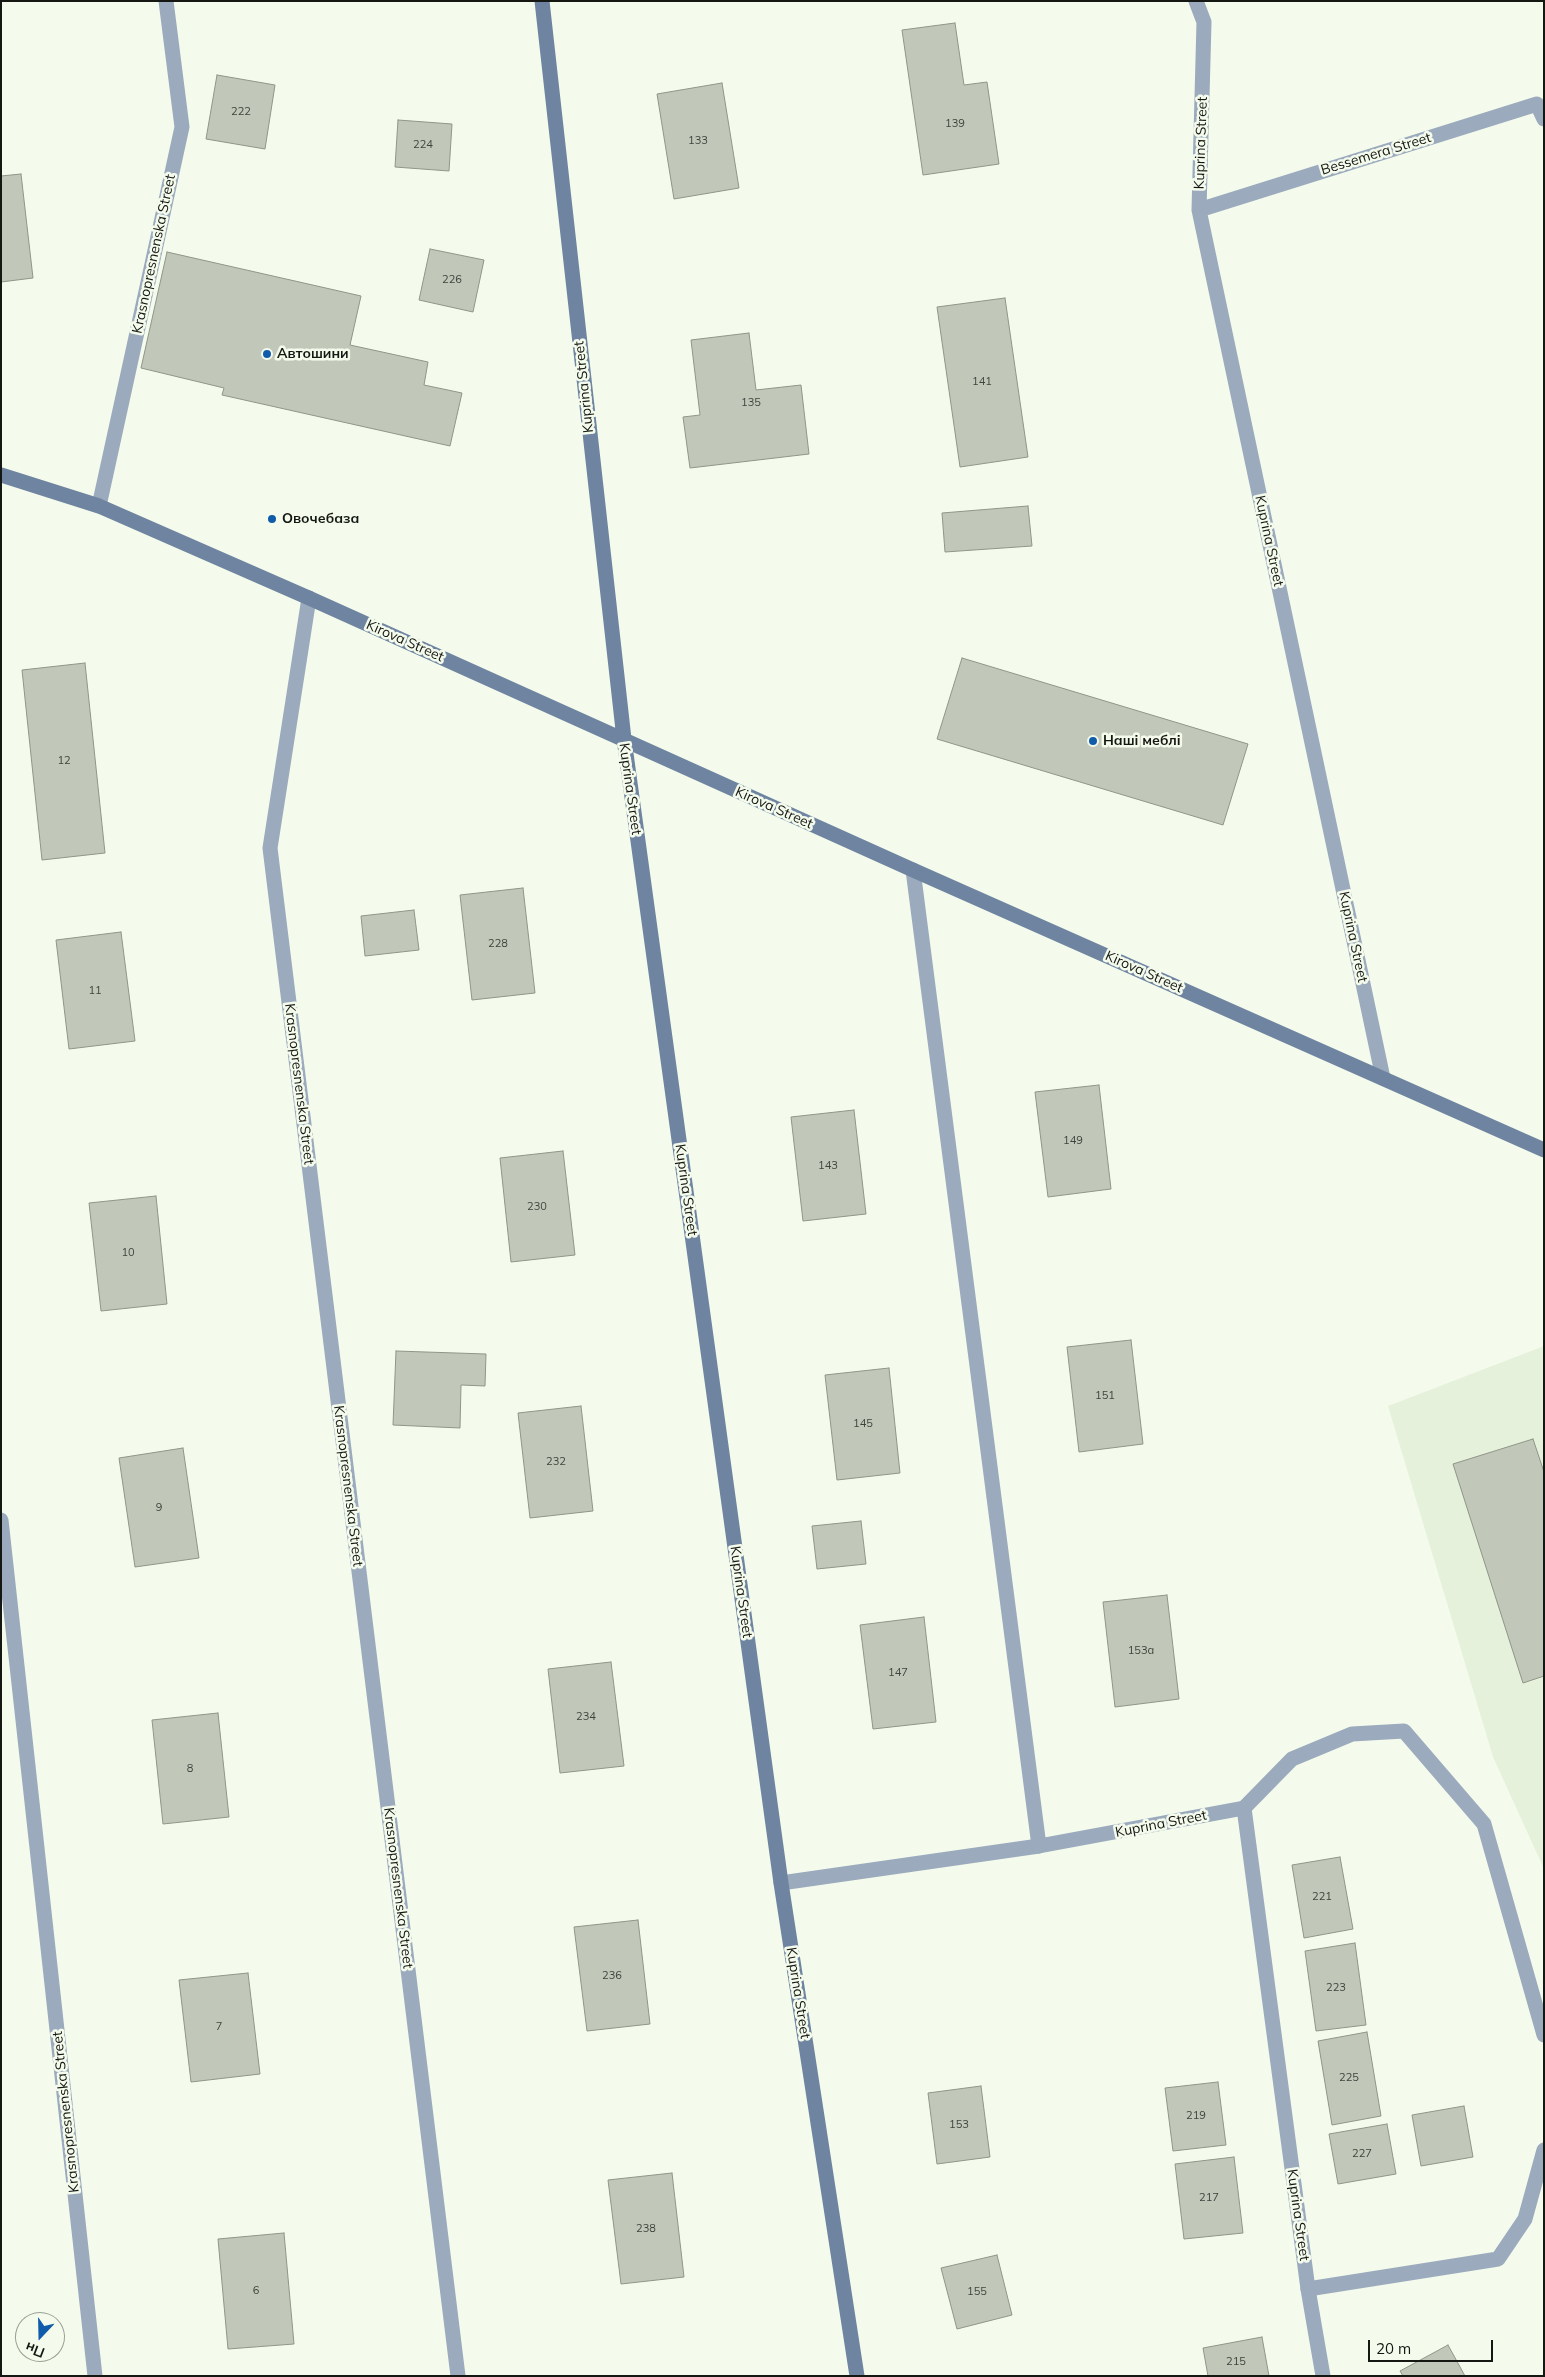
<!DOCTYPE html>
<html>
<head>
<meta charset="utf-8">
<style>
	body { margin:0 }
	#map { position:relative; width:1545px; height:2377px; overflow:hidden; background:#f4fbec; font-family:Mulish,sans-serif }
	canvas { display:block }
	.frame { position:absolute; inset:0; border:2px solid #141712; pointer-events:none }
	.north { position:absolute; left:15px; top:2312px; width:50px; height:50px; box-sizing:border-box; background:#f4fbec; border:1px solid #9aa095; border-radius:50%; rotate:201deg; font-size:14px; font-weight:700; line-height:20px; text-align:center; color:#141712 }
	.north::after { content:''; display:block; margin:auto; width:18px; height:22px; background:#105baa; clip-path:polygon(50% 0,100% 100%,50% 72%,0 100%) }
	.scale { position:absolute; left:1368px; top:2340px; width:125px; height:22px; box-sizing:border-box; border:2px solid #141712; border-top:0; padding-left:6px; font-size:15px; line-height:18px; white-space:nowrap; color:#141712; -webkit-text-stroke:4px #f4fbec; paint-order:stroke }
</style>
</head>
<body>
<div id="map">
<canvas width="1545" height="2377"></canvas>
<div class="frame"></div>
<div class="north">Пн</div>
<div class="scale">20 m</div>
</div>
<script>
const g = document.querySelector('canvas').getContext('2d');
g.lineJoin = 'round';
function fill(path, color) { g.fillStyle = color; g.fill(path, 'evenodd'); }
const shape = rows => new Path2D(rows.map(r => 'M' + r).join(''));
function stroke(path, color, width, dash) { g.strokeStyle = color; g.lineWidth = width; g.lineCap = dash ? 'butt' : 'round'; g.setLineDash(dash || []); g.stroke(path); }
function drawText(font, color, halo, rows, align = 'center') {
  g.font = font + ' Mulish,sans-serif'; g.lineWidth = 5; g.setLineDash([]); g.textBaseline = 'middle'; g.strokeStyle = halo; g.fillStyle = color; for (const [text, x, y, turn = 0] of rows) {
    g.save(); g.translate(x, y); g.rotate((+turn || 0) * Math.PI / 180); g.textAlign = isNaN(turn) ? turn : align; if (halo) g.strokeText(text, 0, 0); g.fillText(text, 0, 0); g.restore();
  }
}
const built = shape([
	[1544,1346,1544,1869,1493,1757,1388,1406]
]);
const building = shape([
	[955,23,964,85,987,82,999,164,923,175,902,30,955,23],
	[217,75,275,85,265,149,206,139,217,75],
	[722,83,739,188,674,199,657,94,722,83],
	[398,120,452,124,449,171,395,167,398,120],
	[21,174,33,278,1,282,1,176,21,174],
	[430,249,484,260,473,312,419,300,430,249],
	[167,252,361,296,350,345,428,362,424,385,462,393,450,446,222,395,224,388,141,368,167,252],
	[1005,298,1028,457,960,467,937,307,1005,298],
	[749,333,756,390,801,385,809,454,690,468,683,417,700,415,691,340,749,333],
	[1028,506,1032,546,945,552,942,513,1028,506],
	[962,658,1248,744,1223,825,937,739,962,658],
	[85,663,105,853,42,860,22,670,85,663],
	[523,888,535,993,472,1000,460,895,523,888],
	[414,910,419,950,365,956,361,916,414,910],
	[121,932,135,1041,69,1049,56,940,121,932],
	[1099,1085,1111,1189,1048,1197,1035,1092,1099,1085],
	[854,1110,866,1214,803,1221,791,1117,854,1110],
	[563,1151,575,1255,511,1262,500,1158,563,1151],
	[156,1196,167,1304,101,1311,89,1203,156,1196],
	[1131,1340,1143,1444,1079,1452,1067,1347,1131,1340],
	[396,1351,486,1354,485,1386,461,1385,460,1428,393,1425,396,1351],
	[889,1368,900,1473,837,1480,825,1375,889,1368],
	[581,1406,593,1511,530,1518,518,1413,581,1406],
	[1533,1439,1544,1472,1544,1676,1523,1683,1453,1464,1533,1439],
	[183,1448,199,1558,135,1567,119,1458,183,1448],
	[861,1521,866,1564,817,1569,812,1526,861,1521],
	[1167,1595,1179,1699,1115,1707,1103,1602,1167,1595],
	[924,1617,936,1722,873,1729,860,1625,924,1617],
	[611,1662,624,1766,560,1773,548,1669,611,1662],
	[218,1713,229,1817,163,1824,152,1720,218,1713],
	[1340,1857,1353,1929,1304,1938,1292,1865,1340,1857],
	[638,1920,650,2024,587,2031,574,1927,638,1920],
	[1355,1943,1366,2025,1316,2031,1305,1951,1355,1943],
	[248,1973,260,2074,191,2082,179,1980,248,1973],
	[1367,2032,1381,2116,1332,2125,1318,2041,1367,2032],
	[1218,2082,1226,2145,1173,2151,1165,2088,1218,2082],
	[981,2086,990,2157,937,2164,928,2093,981,2086],
	[1464,2106,1473,2157,1421,2166,1412,2115,1464,2106],
	[1387,2124,1396,2174,1338,2184,1329,2134,1387,2124],
	[1234,2157,1243,2233,1184,2239,1175,2164,1234,2157],
	[672,2173,684,2277,621,2284,608,2180,672,2173],
	[284,2233,294,2344,228,2349,218,2239,284,2233],
	[997,2255,1012,2315,957,2329,941,2268,997,2255],
	[1262,2337,1269,2376,1208,2376,1203,2348,1262,2337],
	[1448,2345,1465,2376,1403,2376,1400,2371,1448,2345]
]);
const lane = shape([
	[1244,1808,1292,1759,1352,1734,1404,1731,1484,1824,1544,2035],
	[781,1883,1039,1846],
	[1308,2289,1498,2259,1525,2219,1544,2150]
]);
const street = shape([
	[1196,1,1204,22,1199,210,1383,1078],
	[1199,210,1537,104,1544,119],
	[99,506,182,127,166,1],
	[309,598,270,848,458,2376],
	[913,870,1039,1846,1244,1808,1308,2289,1323,2376],
	[1,1520,95,2376]
]);
const secondary = shape([
	[542,1,624,739,781,1883,857,2376],
	[1,475,99,506,309,598,913,870,1544,1150]
]);
const markers = [
	[267,354,5,"#105baa"],
	[272,519,5,"#105baa"],
	[1093,741,5,"#105baa"]
];
const numberNames = [
	["222",241,112],
	["139",955,124],
	["133",698,141],
	["224",423,145],
	["226",452,280],
	["141",982,382],
	["135",751,403],
	["12",64,761],
	["228",498,944],
	["11",95,991],
	["149",1073,1141],
	["143",828,1166],
	["230",537,1207],
	["10",128,1253],
	["151",1105,1396],
	["145",863,1424],
	["232",556,1462],
	["9",159,1508],
	["153а",1141,1651],
	["147",898,1673],
	["234",586,1717],
	["8",190,1769],
	["221",1322,1897],
	["236",612,1976],
	["223",1336,1988],
	["7",219,2027],
	["225",1349,2078],
	["219",1196,2116],
	["153",959,2125],
	["227",1362,2154],
	["217",1209,2198],
	["238",646,2229],
	["6",256,2291],
	["155",977,2292],
	["215",1236,2362]
];
const streetNames = [
	["Kuprina Street",1201,143,-88],
	["Bessemera Street",1376,154,-17],
	["Krasnopresnenska Street",154,254,-78],
	["Kuprina Street",584,387,-96],
	["Kuprina Street",1269,541,78],
	["Kirova Street",405,641,24],
	["Kuprina Street",630,789,82],
	["Kirova Street",774,808,24],
	["Kuprina Street",1353,937,78],
	["Kirova Street",1144,972,24],
	["Krasnopresnenska Street",299,1084,83],
	["Kuprina Street",686,1190,82],
	["Krasnopresnenska Street",348,1486,83],
	["Kuprina Street",741,1592,82],
	["Kuprina Street",1161,1824,-11],
	["Krasnopresnenska Street",398,1888,83],
	["Kuprina Street",798,1993,81],
	["Krasnopresnenska Street",66,2112,-96],
	["Kuprina Street",1298,2215,82]
];
const poiNames = [
	["Автошини",277,354],
	["Овочебаза",282,519],
	["Наші меблі",1103,741]
];
fill(built, '#e6f1db');
fill(building, '#c1c8ba');
stroke(building, '#8f9688', 1);
stroke(lane, '#9baabd', 15);
stroke(street, '#9baabd', 15);
stroke(secondary, '#6e84a0', 15);
for (const [x, y, r, color] of markers) { const dot = new Path2D(); dot.arc(x, y, r, 0, 2 * Math.PI); g.fillStyle = color; g.fill(dot); stroke(dot, '#f4fbec', 2); }
drawText('11px', '#3f433c', null, numberNames);
drawText('14px', '#141712', '#f4fbec', streetNames);
drawText('bold 14px', '#141712', '#f4fbec', poiNames, 'left');
</script>
</body>
</html>
